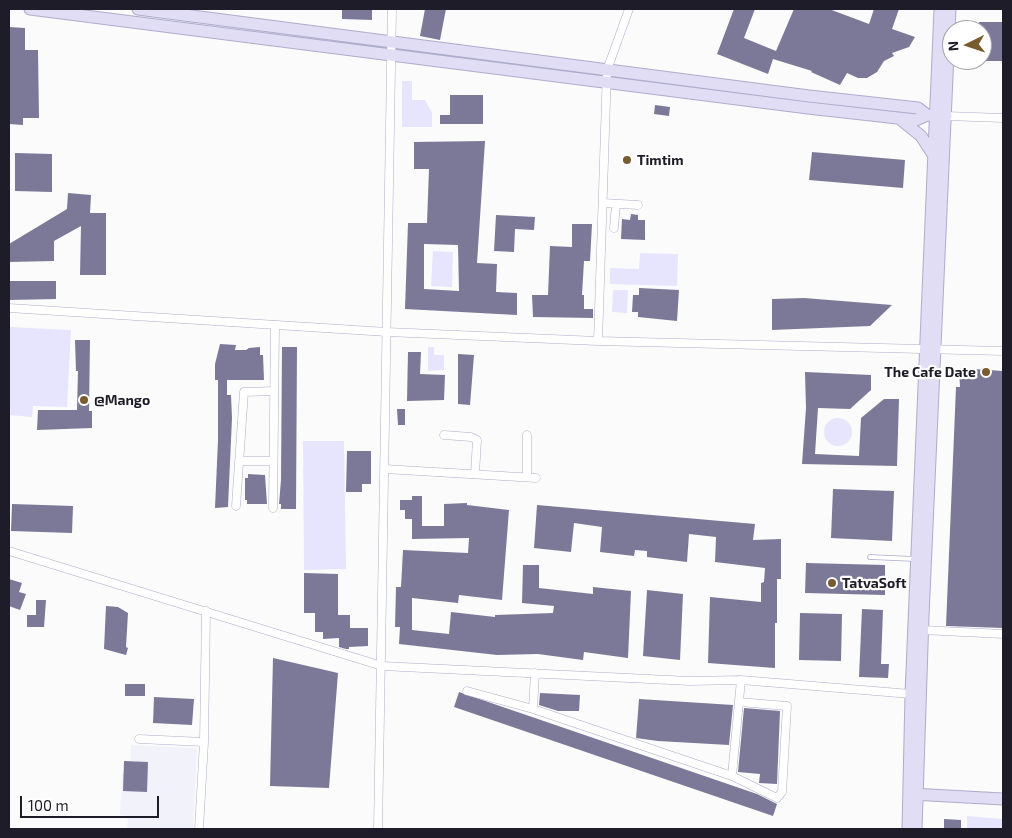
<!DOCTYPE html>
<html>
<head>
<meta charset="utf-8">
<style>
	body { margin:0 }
	#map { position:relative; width:1012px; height:838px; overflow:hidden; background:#fbfbfb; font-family:"Exo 2",sans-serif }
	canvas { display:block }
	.frame { position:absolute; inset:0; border:10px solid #1d1c28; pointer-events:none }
	.north { position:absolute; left:942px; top:20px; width:50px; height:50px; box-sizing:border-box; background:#fff; border:1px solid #a5a4a9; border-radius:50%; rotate:266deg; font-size:14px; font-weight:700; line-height:20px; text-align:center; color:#1d1c28 }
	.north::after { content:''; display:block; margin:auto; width:18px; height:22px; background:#785c2f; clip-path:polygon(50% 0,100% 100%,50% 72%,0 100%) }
	.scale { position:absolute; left:20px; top:796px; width:139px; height:22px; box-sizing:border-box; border:2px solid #1d1c28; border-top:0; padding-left:6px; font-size:15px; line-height:18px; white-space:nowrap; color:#1d1c28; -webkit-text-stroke:4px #fff; paint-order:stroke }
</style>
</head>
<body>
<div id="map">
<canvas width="1012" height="838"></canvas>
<div class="frame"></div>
<div class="north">N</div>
<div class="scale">100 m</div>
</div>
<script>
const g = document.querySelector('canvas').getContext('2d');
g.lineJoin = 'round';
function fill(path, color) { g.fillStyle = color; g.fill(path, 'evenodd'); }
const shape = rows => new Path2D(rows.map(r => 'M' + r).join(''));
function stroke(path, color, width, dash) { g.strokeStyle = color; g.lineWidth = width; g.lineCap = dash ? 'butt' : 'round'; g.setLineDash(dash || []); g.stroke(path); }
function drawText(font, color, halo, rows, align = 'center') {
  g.font = font + ' "Exo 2",sans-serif'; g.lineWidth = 4.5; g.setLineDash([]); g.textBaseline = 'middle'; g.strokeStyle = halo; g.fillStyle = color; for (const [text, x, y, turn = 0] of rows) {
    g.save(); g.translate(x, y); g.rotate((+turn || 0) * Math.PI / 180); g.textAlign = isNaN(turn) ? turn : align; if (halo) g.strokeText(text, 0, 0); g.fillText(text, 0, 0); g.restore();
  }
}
const built = shape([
	[131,745,197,748,193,829,127,829,128,816,120,815,122,774,130,774]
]);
const green = shape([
	[402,81,412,81,412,100,425,100,432,113,432,127,402,127],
	[433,251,453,252,452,287,431,286],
	[640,253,678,254,677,286,610,284,610,268,639,269],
	[613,290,628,290,627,313,612,312],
	[9,327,71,330,67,407,33,406,32,417,9,415],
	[428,347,434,347,434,355,444,355,444,370,428,371],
	'824 432a14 14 0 1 1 28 0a14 14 0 1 1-28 0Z',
	[303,441,344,441,346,569,304,570],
	[967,816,1003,819,1003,829,967,829]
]);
const building = shape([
	[342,9,372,9,372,20,342,19],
	[425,9,446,9,440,40,420,36],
	[734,9,755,9,744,38,776,51,794,9,829,9,869,24,874,9,899,9,892,29,915,37,909,47,892,53,894,56,884,61,877,72,867,78,858,78,847,73,840,85,811,72,812,71,773,59,768,74,717,54],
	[979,22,1003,22,1003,61,982,61,982,30,979,30],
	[9,27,25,28,25,50,38,50,39,118,23,118,23,125,9,124],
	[450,95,483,95,483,124,440,124,440,115,450,115],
	[655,105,670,107,669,116,654,114],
	[485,141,477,263,497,264,496,292,517,293,517,315,405,309,408,223,427,223,429,169,414,169,414,142],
	[424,244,458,245,459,291,424,289],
	[812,152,905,160,903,188,809,180],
	[15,153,52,154,52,192,15,191],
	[68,193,91,195,90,213,106,213,106,275,80,275,81,226,54,241,54,261,9,262,9,244,67,209],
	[631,214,638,215,638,220,645,220,645,240,621,239,622,219,630,220],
	[496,215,535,217,534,230,515,229,514,252,494,251],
	[572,224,592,224,590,261,584,261,582,295,584,295,584,309,593,309,593,318,533,317,532,295,548,295,550,246,572,247],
	[9,281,56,281,56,299,9,300],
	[639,288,679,290,677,321,638,317,638,312,632,312,633,295,639,295],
	[804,298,892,305,870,326,772,330,772,299],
	[75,340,90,340,89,411,92,411,92,428,37,430,38,410,77,410,78,371,76,371],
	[220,344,236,345,235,350,246,350,249,348,260,347,260,355,263,355,264,380,227,380,227,395,231,395,232,418,228,507,215,508,218,440,218,380,215,380,215,364],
	[282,347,297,347,296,509,281,509,281,504,279,504,281,480],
	[408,352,421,352,420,374,445,375,444,400,407,401],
	[458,354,474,355,470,405,458,404],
	[959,368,1003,371,1003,628,946,626,956,387,960,387],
	[805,372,871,375,871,390,850,409,818,408,815,454,859,456,861,418,884,399,899,399,897,466,802,464,806,408],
	[397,409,405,409,405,425,398,425],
	[347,451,371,451,371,484,362,484,362,492,346,492],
	[248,474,265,475,267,504,247,504,247,500,245,500,245,478,248,478],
	[833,489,894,491,892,541,831,538],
	[412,496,422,496,422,526,444,526,444,504,467,503,467,505,509,510,502,600,459,595,458,603,412,598,412,630,449,634,451,612,495,617,495,615,553,613,554,606,522,603,523,565,539,565,539,588,593,594,593,587,631,591,628,658,584,652,583,660,538,654,497,655,399,644,400,627,395,627,396,587,401,587,403,550,468,553,469,538,412,539,412,519,405,519,405,510,400,510,400,500,412,500],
	[12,504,73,506,72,533,11,531],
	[537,505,755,524,753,540,781,539,781,579,777,579,777,623,775,623,775,668,708,663,710,597,761,602,761,583,764,582,765,568,715,562,716,537,689,534,687,562,647,557,647,551,635,550,634,556,600,552,602,527,574,523,571,552,534,548],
	[806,563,885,565,885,595,805,593],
	[304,573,338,574,338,615,350,615,350,628,368,628,368,646,349,647,349,649,346,649,339,647,339,638,323,639,323,632,315,632,315,613,304,613],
	[9,579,22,583,19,592,26,594,20,610,9,606],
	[647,590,683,594,680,660,643,656],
	[36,600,46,600,44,627,27,627,27,615,36,615],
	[106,606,118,607,128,613,126,647,128,648,126,655,104,649],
	[862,609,883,610,881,664,889,664,888,678,859,677],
	[800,613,842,614,841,661,799,660],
	[273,658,338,673,329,788,270,786],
	[125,684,145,684,145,696,125,696],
	[459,692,757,794,777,804,773,816,454,707],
	[540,693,580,695,579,711,558,711,539,705],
	[154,697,194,699,192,725,153,723],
	[639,699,733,705,729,745,658,741,636,738],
	[744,708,780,711,777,784,759,783,760,774,738,772],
	[124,761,148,762,147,792,123,791],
	[944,819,961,820,961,829,944,829]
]);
const lane = shape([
	[870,557,915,559]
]);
const street = shape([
	[946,116,1003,118],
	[603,203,638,205],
	[614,228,616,204],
	[9,308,387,332,598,341,1003,351],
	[598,341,607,70,629,9],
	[444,435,471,437,477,440,475,474],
	[239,461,273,461],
	[385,469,536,478],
	[527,477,527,435],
	[236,506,244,392,274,391],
	[273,508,275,325],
	[9,551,382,666,690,681,741,680,911,694],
	[922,630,1003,634],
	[467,691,533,709,732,776,741,680],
	[533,709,535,673],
	[139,739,204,742],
	[732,776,777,798,782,792,787,706,739,702],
	[199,829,204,742,206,611],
	[378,829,392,9]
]);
const secondary = shape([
	[30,9,808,108,916,120,927,115,946,116],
	[138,9,809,96,918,108,927,115],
	[900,119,921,136,934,156],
	[911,794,1003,799],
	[908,829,911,694,940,9],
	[916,829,923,616,950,9]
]);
const markers = [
	[627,160,5,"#785c2f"],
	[986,372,5,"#785c2f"],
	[84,400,5,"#785c2f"],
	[832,583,5,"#785c2f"]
];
const poiNames = [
	["Timtim",637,160],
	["The Cafe Date",976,372,"right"],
	["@Mango",94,400],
	["TatvaSoft",842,583]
];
fill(built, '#f2f2fa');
fill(green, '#e6e5fd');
fill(building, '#7b7997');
stroke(lane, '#aeaccd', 5.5);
stroke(street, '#aeaccd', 9);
stroke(secondary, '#aeaccd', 13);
stroke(lane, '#fff', 4);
stroke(street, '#fff', 8);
stroke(secondary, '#e0ddf4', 11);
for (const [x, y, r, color] of markers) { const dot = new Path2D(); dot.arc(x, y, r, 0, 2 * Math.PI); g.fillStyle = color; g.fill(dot); stroke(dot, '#fff', 2); }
drawText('bold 14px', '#1d1c28', '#fff', poiNames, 'left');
</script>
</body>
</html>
